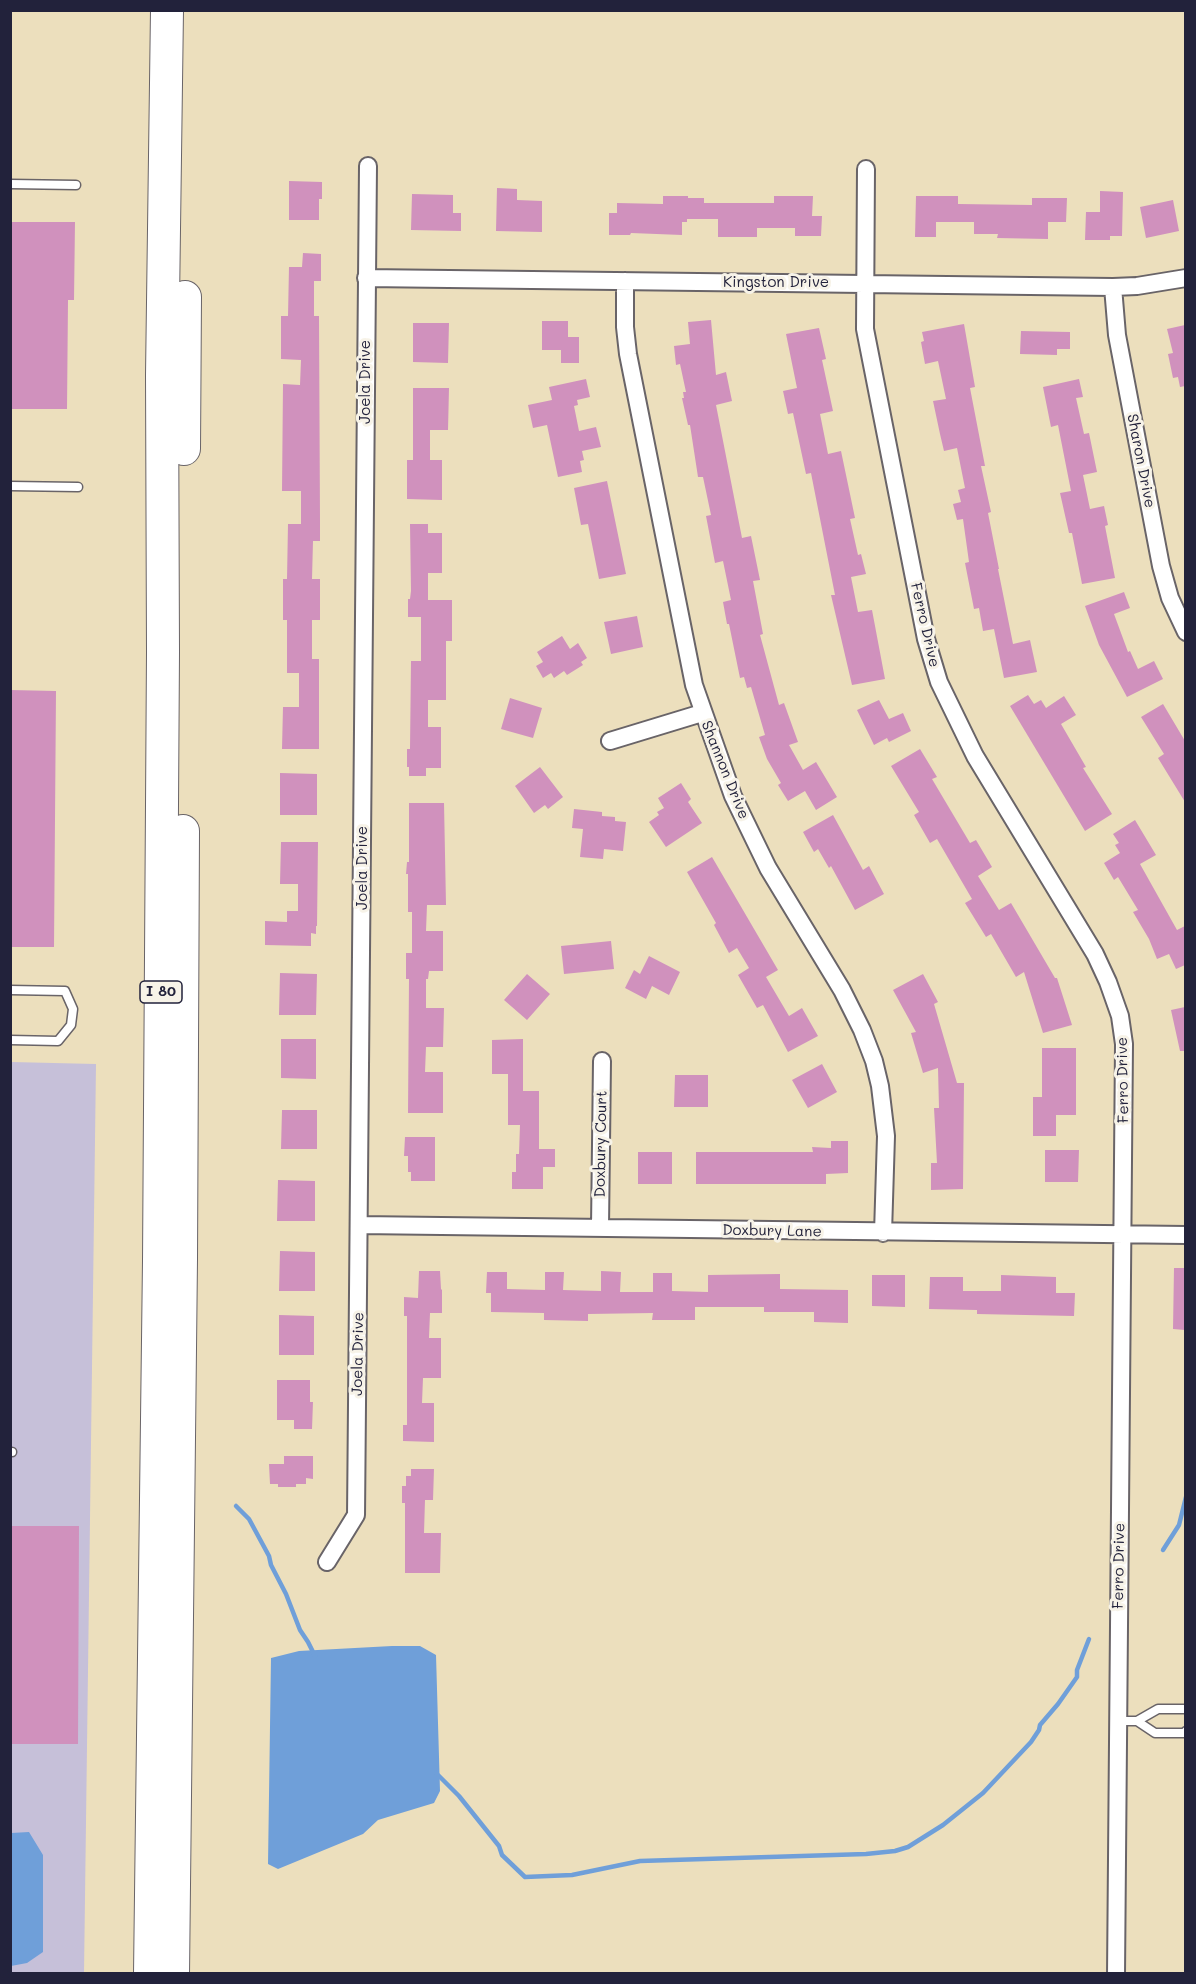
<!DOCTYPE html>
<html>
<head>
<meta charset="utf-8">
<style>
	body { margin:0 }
	#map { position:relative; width:1196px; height:1984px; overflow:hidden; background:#ecdfbd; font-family:Mali,sans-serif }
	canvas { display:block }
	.frame { position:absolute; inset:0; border:12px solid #22223b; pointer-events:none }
</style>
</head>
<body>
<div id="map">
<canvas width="1196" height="1984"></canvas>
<div class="frame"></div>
</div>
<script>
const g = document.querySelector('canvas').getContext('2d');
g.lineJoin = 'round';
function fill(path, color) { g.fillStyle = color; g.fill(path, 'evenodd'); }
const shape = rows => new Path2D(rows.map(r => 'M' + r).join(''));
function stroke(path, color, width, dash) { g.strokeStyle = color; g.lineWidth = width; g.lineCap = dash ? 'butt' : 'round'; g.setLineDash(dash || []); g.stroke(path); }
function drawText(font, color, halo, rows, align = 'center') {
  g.font = font + ' Mali,sans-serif'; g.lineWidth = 6; g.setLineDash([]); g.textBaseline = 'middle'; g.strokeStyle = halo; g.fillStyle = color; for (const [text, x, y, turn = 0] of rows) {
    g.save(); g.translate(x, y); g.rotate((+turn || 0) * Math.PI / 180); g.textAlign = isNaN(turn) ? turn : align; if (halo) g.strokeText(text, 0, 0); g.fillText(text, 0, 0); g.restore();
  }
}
const industrial = shape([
	[11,1062,96,1064,84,1973,11,1974]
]);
const water = shape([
	[392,1646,420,1646,436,1655,440,1791,434,1803,378,1820,363,1834,278,1869,268,1864,271,1658,299,1651],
	[29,1832,43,1855,43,1952,27,1963,11,1966,11,1833]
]);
const stream = shape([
	[236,1506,249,1519,269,1556,271,1565,286,1594,300,1630,308,1642,315,1656],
	[1163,1550,1179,1525,1186,1497],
	[436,1773,459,1796,499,1846,502,1855,525,1877,572,1875,640,1861,866,1854,895,1851,908,1847,943,1825,983,1793,1031,1742,1039,1730,1040,1725,1058,1704,1077,1677,1077,1670,1089,1639]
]);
const building = shape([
	[289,181,322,182,322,199,319,199,319,220,289,220],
	[497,188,517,189,517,200,542,201,542,232,496,231],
	[1100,191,1123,192,1122,236,1110,236,1110,240,1085,240,1086,212,1100,212],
	[412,194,453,195,453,213,461,213,461,231,411,230],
	[663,196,688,196,688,198,704,198,704,203,774,203,774,196,813,196,812,216,822,216,821,236,795,236,795,228,757,228,757,237,718,237,718,219,687,219,687,222,682,222,682,235,631,233,630,235,609,235,609,213,617,213,617,203,663,204],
	[916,196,958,196,958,204,1032,205,1032,198,1067,198,1066,222,1048,222,1048,239,997,238,998,234,974,234,974,222,936,222,936,237,915,237],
	[1173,200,1179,231,1146,238,1140,207],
	[10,222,75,222,74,300,68,300,67,409,10,409],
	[303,253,321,254,321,281,314,281,314,316,319,316,320,522,320,541,313,541,312,579,320,579,320,620,312,620,312,659,319,659,319,749,282,749,283,707,299,707,299,673,287,673,287,620,283,620,283,579,287,579,288,524,301,524,301,491,282,491,283,384,300,385,301,360,281,359,281,316,288,316,289,267,302,267],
	[711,320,716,375,726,372,732,401,716,405,742,538,751,536,760,580,753,581,763,634,760,635,779,705,784,703,798,742,789,745,803,770,816,762,837,797,816,810,805,791,788,801,778,785,781,783,767,759,759,737,765,735,751,687,747,688,744,677,740,678,729,624,727,624,723,602,731,600,723,561,715,563,706,516,711,515,703,477,698,477,690,425,688,425,682,398,684,398,683,392,686,392,680,364,676,365,674,346,690,344,688,322],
	[542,321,568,321,568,337,579,337,579,363,561,363,561,350,542,350],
	[413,323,449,323,448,363,413,362],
	[964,324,975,387,970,388,985,466,981,466,991,512,988,513,999,569,998,569,1013,644,1030,640,1037,672,1004,678,994,629,983,631,979,608,974,609,965,563,969,562,963,519,957,520,953,504,961,502,958,490,965,488,957,448,944,451,940,434,933,401,946,399,938,361,925,364,921,342,924,341,922,332],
	[1185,325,1185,386,1180,387,1178,377,1173,378,1168,354,1173,353,1167,329],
	[819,328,826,359,822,360,833,411,820,414,828,454,841,451,855,518,850,519,858,555,861,554,866,574,851,577,858,612,872,610,885,679,852,685,831,595,835,595,811,473,806,474,793,413,788,414,783,391,797,388,786,334],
	[1021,331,1070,332,1070,349,1057,349,1057,355,1020,354],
	[586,379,590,397,577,400,578,405,574,406,579,431,596,427,601,447,582,451,584,460,580,461,582,472,558,477,547,425,533,428,528,405,552,400,549,387],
	[1079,379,1083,397,1076,398,1084,434,1089,433,1097,472,1083,475,1090,509,1104,506,1108,525,1105,526,1115,578,1082,584,1072,533,1069,533,1060,493,1071,491,1058,425,1051,427,1043,387],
	[413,388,449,388,448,430,430,430,430,460,442,460,442,500,407,499,407,460,413,460],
	[607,481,626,574,599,579,588,524,581,525,574,488],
	[410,524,428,524,428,533,442,533,442,573,428,573,428,600,452,600,452,641,446,641,446,700,428,700,428,727,441,727,441,768,426,768,426,776,409,776,409,767,407,767,407,749,410,749,411,661,421,661,421,617,408,617,408,599,410,599,411,591],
	[1124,592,1130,608,1114,614,1128,652,1130,651,1138,669,1154,661,1163,679,1127,697,1099,645,1085,606],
	[637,616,643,647,611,654,604,622],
	[562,636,570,649,578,643,587,658,581,662,583,665,567,675,564,671,554,678,551,673,543,678,536,666,543,662,537,652],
	[10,690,56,691,54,947,10,947],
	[1028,695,1034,704,1041,700,1046,708,1064,696,1076,715,1061,724,1086,767,1083,768,1112,814,1085,831,1010,706],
	[510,698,542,708,533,738,501,729],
	[879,700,889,719,903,713,911,731,889,742,887,738,874,745,857,710],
	[1163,704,1185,741,1185,802,1158,758,1164,754,1141,717],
	[920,749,937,777,932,779,970,843,976,840,992,867,978,876,999,910,1011,903,1055,978,1057,978,1072,1025,1043,1033,1024,972,1016,977,991,934,986,937,965,903,972,899,937,839,930,843,914,815,919,812,891,766],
	[540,767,563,797,548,809,545,805,534,813,515,786],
	[280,773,317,774,317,815,280,815],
	[681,783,691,799,688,802,702,823,666,847,649,822,659,815,657,812,664,808,658,798],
	[409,803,444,803,446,905,427,905,426,931,443,931,443,971,429,971,428,979,426,979,426,1008,444,1008,443,1047,426,1047,425,1072,443,1072,443,1113,408,1113,409,979,406,979,406,953,412,953,412,912,408,912,408,874,406,874,407,862,409,862],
	[574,809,602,812,602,816,615,817,615,821,626,822,623,851,604,849,603,859,580,857,583,829,572,828],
	[833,815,863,870,869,866,884,894,855,910,831,866,829,868,818,849,814,852,803,832],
	[1135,820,1156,855,1140,864,1177,930,1185,926,1185,965,1176,969,1169,954,1157,959,1149,939,1133,912,1138,910,1118,877,1114,880,1104,863,1120,853,1115,845,1119,843,1113,834],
	[281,842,318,842,317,926,316,926,316,934,311,933,311,946,265,945,265,921,287,922,287,911,298,911,298,884,280,884],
	[712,857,778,970,766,977,789,1016,802,1008,818,1036,788,1052,763,1005,757,1008,738,975,749,968,737,948,729,953,714,925,716,923,687,872],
	[611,941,614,969,564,974,561,946],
	[649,956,680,972,669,995,652,986,646,999,625,988,634,970,640,974],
	[280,973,317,974,316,1015,279,1015],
	[527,974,550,994,527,1020,504,1000],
	[923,974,938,1002,934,1004,957,1083,964,1083,963,1189,931,1190,931,1163,937,1163,934,1108,939,1108,938,1068,923,1073,911,1033,916,1032,893,990],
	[1185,1007,1185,1051,1180,1051,1171,1010],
	[281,1039,316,1039,316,1079,281,1078],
	[523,1039,523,1091,539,1091,539,1149,555,1149,555,1167,543,1167,543,1189,512,1189,512,1172,516,1172,516,1154,519,1154,520,1125,508,1125,508,1074,492,1074,492,1040],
	[1042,1048,1076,1048,1076,1115,1056,1115,1056,1136,1033,1136,1033,1097,1042,1097],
	[822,1064,837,1092,808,1108,792,1080],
	[675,1075,708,1075,708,1107,674,1107],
	[282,1110,317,1110,317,1149,281,1149],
	[405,1137,435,1137,435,1181,411,1181,411,1172,408,1172,408,1156,404,1156],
	[831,1141,848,1141,848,1173,826,1174,826,1184,696,1184,696,1152,813,1152,812,1147,831,1148],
	[1045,1150,1079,1150,1078,1182,1045,1182],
	[638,1152,672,1152,672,1184,638,1184],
	[278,1180,315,1181,315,1221,277,1221],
	[280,1251,315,1252,315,1291,279,1291],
	[1174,1268,1185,1268,1185,1330,1173,1329],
	[419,1271,440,1271,441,1289,442,1290,442,1313,430,1313,429,1338,441,1338,441,1378,423,1378,422,1403,434,1403,434,1442,403,1441,403,1425,407,1425,407,1316,404,1316,404,1297,418,1298],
	[601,1271,621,1272,620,1292,653,1292,653,1273,672,1273,672,1291,708,1292,708,1275,780,1274,780,1289,848,1290,848,1323,814,1322,814,1312,764,1312,764,1307,695,1307,695,1320,652,1320,653,1313,588,1314,588,1321,544,1320,544,1313,491,1312,491,1293,486,1293,487,1272,507,1272,507,1289,545,1290,545,1272,564,1272,563,1290,601,1291],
	[872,1275,905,1275,905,1307,872,1306],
	[1001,1275,1056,1277,1056,1293,1075,1293,1074,1316,977,1314,977,1310,929,1309,930,1277,963,1277,963,1291,1001,1291],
	[279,1315,314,1316,314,1355,279,1355],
	[277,1380,310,1380,310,1402,313,1402,312,1429,294,1429,294,1420,277,1420],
	[284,1456,313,1456,313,1479,306,1478,306,1484,296,1484,296,1487,278,1487,278,1484,270,1484,269,1464,284,1464],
	[411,1469,434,1469,433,1500,425,1500,424,1533,441,1533,440,1573,405,1573,405,1503,402,1503,402,1486,406,1486,406,1476,411,1476],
	[10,1526,79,1526,78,1744,10,1744]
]);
const service = shape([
	[10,184,76,185],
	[10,486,78,487],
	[10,990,65,991,73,1009,71,1025,58,1041,10,1040],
	[10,1452,12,1452],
	[1118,1721,1137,1721,1158,1709,1186,1709],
	[1137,1721,1155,1733,1184,1733,1186,1731]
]);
const minor = shape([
	[866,169,865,329,926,639,939,682,975,756,1095,954,1108,982,1120,1016,1124,1044,1116,1974],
	[366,278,1113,287,1137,286,1186,278],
	[625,281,625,327,628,354,694,685,733,796,768,868,842,990,862,1030,874,1061,880,1086,886,1136,883,1233],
	[1113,287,1117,335,1161,566,1170,598,1186,632],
	[610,741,702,713],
	[359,1225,1186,1235],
	[600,1227,602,1061],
	[327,1562,356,1515,368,166]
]);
const motorway = shape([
	[184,449,185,297],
	[150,1974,159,1261,163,652,162,375,167,10],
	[173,1974,181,1259,183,831]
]);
const shields = [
	[161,992,42]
];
const shieldNames = [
	["I 80",161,992]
];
const streetNames = [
	["Kingston Drive",776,282],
	["Joela Drive",365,382,-90],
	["Sharon Drive",1141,461,79],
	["Ferro Drive",925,625,77],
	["Shannon Drive",725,770,68],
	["Joela Drive",362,868,-90],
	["Ferro Drive",1123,1080,-91],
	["Doxbury Court",601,1144,-89],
	["Doxbury Lane",772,1231,1],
	["Joela Drive",358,1354,-89],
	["Ferro Drive",1119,1566,-89]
];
fill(industrial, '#c6c0d9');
fill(water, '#6f9fd9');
stroke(stream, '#6f9fd9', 4.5);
fill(building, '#d091bd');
stroke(service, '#696468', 11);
stroke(minor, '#696468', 20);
stroke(motorway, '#696468', 34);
stroke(service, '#fff', 8);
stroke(minor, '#fff', 16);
stroke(motorway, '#fff', 32);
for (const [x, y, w] of shields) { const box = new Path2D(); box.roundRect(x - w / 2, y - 11, w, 22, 4.5); g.fillStyle = '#f7f3e8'; g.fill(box); stroke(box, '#22223b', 1.5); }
drawText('bold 14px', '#22223b', null, shieldNames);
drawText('15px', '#22223b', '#f7f3e8', streetNames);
</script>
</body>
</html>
